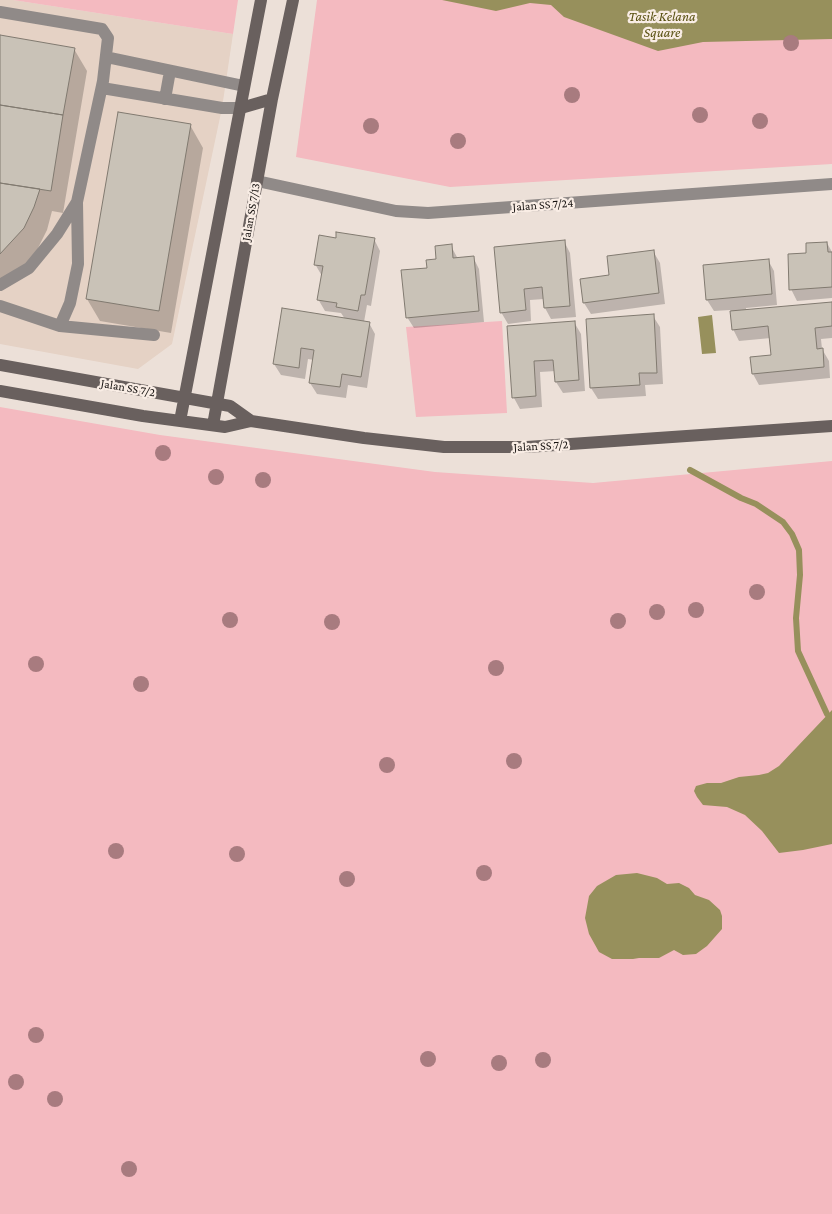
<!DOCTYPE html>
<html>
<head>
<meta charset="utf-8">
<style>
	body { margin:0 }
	canvas { display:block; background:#ece0d8 }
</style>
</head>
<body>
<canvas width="832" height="1214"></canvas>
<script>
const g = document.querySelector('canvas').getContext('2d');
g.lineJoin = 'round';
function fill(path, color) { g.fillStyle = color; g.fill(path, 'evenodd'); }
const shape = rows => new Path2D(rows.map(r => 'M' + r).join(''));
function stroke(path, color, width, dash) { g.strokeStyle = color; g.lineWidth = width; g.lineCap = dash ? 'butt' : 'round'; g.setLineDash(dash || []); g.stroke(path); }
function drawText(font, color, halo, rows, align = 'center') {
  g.font = font + ' "Crimson Pro",serif'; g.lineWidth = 4.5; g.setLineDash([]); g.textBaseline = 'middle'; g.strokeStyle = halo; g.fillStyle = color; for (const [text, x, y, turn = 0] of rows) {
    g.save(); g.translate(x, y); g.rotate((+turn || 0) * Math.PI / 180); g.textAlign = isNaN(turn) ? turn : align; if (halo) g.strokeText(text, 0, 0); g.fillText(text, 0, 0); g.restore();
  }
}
const built = shape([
	[0,0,13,0,233,34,222,108,172,344,138,369,0,344]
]);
const green = shape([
	[13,0,238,0,233,34],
	[317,0,832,0,832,164,450,187,296,157],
	[502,321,507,413,416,417,406,327],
	[0,407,160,435,435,472,593,483,832,461,832,1214,0,1214]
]);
const water = shape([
	[442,0,832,0,832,39,703,42,658,51,564,17,551,5,530,3,496,11],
	[712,315,716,353,702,354,698,317],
	[832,710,832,844,803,850,779,853,762,831,745,815,727,807,703,805,697,797,694,791,696,786,707,783,721,783,739,777,759,775,768,773,779,766],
	[637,873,657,878,667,884,679,883,689,888,695,895,709,900,720,910,722,916,722,929,707,946,696,954,683,955,674,950,659,958,639,958,633,959,612,959,599,952,589,934,585,918,589,896,597,886,616,875]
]);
const shadow = shape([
	[0,37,74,49,87,71,63,213,52,211,47,230,37,250,25,265,0,285],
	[190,125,203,148,171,333,100,321,87,299],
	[337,239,374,239,380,251,371,306,367,305,364,322,369,323,375,334,367,388,348,385,346,398,317,394,310,383,314,360,308,359,305,379,281,375,274,364,345,319,341,313,325,311,318,299,322,276,315,264],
	[564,241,570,253,576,317,551,319,545,308,544,299,530,300,531,321,508,324,501,312],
	[827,243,832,252,832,298,797,301,791,289,808,254],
	[451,246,458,259,473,257,479,269,484,322,414,328,407,317,428,269],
	[653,251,660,263,665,304,591,314,584,303,611,276],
	[768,260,774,271,777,305,746,308,746,311,832,303,832,338,821,339,822,349,829,361,830,378,759,385,753,374,772,356,771,338,739,341,733,329,731,310,714,311,707,300,704,266],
	[653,316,660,327,663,384,645,385,646,396,598,399,591,388],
	[574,322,581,334,585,391,563,393,556,382,556,371,540,372,542,407,520,409,514,398,508,327]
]);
const stream = shape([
	[690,470,741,498,756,504,783,522,792,534,799,550,800,575,796,618,798,651,827,714]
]);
const building = shape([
	[0,35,75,48,63,115,0,105,0,35],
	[0,105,63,115,51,191,0,183,0,105],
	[118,112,191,124,159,311,86,299,118,112],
	[0,183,40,189,34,207,24,228,0,254,0,183],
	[336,232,375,238,365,295,361,295,358,311,336,307,337,303,317,300,323,266,314,265,319,235,336,238,336,232],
	[565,240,570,306,544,308,542,287,524,289,526,310,500,313,494,247,565,240],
	[827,242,828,252,832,252,832,287,789,290,788,254,806,253,806,243,827,242],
	[452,244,453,258,474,256,479,311,406,318,401,270,427,268,426,260,436,259,435,246,452,244],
	[654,250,659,293,583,303,580,279,609,275,607,256,654,250],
	[769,259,772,294,706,300,703,265,769,259],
	[832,302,832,326,815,328,817,349,823,348,824,367,752,374,750,357,771,355,768,326,732,330,730,311,832,302],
	[282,308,370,322,361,377,342,374,340,387,309,383,314,350,301,348,299,368,273,364,282,308],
	[654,314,657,373,639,373,640,385,590,388,586,319,654,314],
	[575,321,579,380,555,382,553,360,534,361,536,396,512,398,507,326,575,321]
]);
const lane = shape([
	[0,12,102,29,108,38,103,81,77,202,57,234,29,268,0,285],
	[106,57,244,86],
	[102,88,222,108,241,108],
	[165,99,170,71],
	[0,306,60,326,154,335],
	[60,326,70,303,78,264,77,202]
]);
const street = shape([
	[257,181,396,211,428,213,832,184]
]);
const secondary = shape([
	[241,108,272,99],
	[0,365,230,406,251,421],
	[0,391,143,416,225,427,251,421,364,438,444,447,527,447,832,426],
	[180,421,261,0],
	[213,425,272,99,293,0]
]);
const trees = [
	[791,43],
	[572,95],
	[700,115],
	[760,121],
	[371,126],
	[458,141],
	[163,453],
	[216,477],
	[263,480],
	[757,592],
	[696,610],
	[657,612],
	[230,620],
	[618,621],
	[332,622],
	[36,664],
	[496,668],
	[141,684],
	[514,761],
	[387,765],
	[116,851],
	[237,854],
	[484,873],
	[347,879],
	[36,1035],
	[428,1059],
	[543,1060],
	[499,1063],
	[16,1082],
	[55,1099],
	[129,1169]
];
const streetNames = [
	["Jalan SS 7/24",543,205,-4],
	["Jalan SS 7/13",251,212,-80],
	["Jalan SS 7/2",128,388,10],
	["Jalan SS 7/2",541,446,-3]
];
const waterNames = [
	["Tasik Kelana",662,17],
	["Square",662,33]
];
fill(built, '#e5d2c5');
fill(green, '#f4bac0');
fill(water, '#97905c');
fill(shadow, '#0003');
stroke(stream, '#97905c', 6);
fill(building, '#c9c2b7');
stroke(building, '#817a70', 1);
stroke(lane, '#908a88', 12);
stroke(street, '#908a88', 12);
stroke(secondary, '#69605e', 12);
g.fillStyle = '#a87b7f';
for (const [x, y] of trees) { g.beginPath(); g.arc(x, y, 8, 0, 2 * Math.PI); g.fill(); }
drawText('12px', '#171311', '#f9ede5', streetNames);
drawText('italic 14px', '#585010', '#f9ede5', waterNames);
</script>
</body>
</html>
